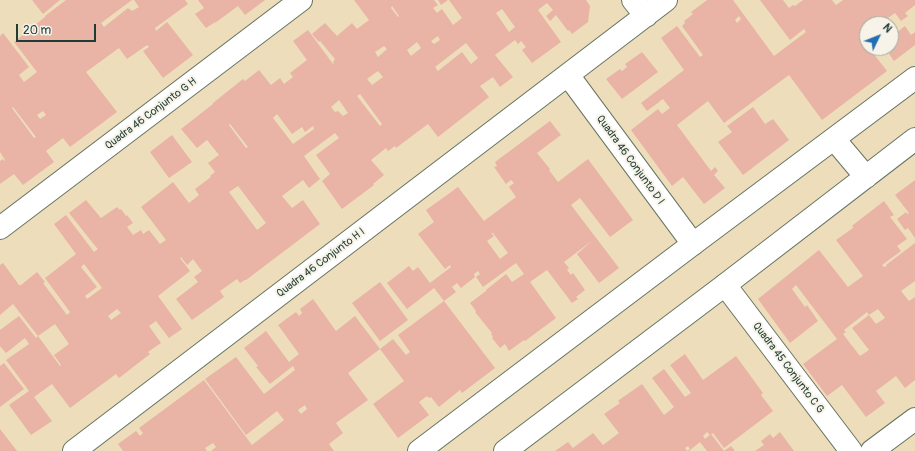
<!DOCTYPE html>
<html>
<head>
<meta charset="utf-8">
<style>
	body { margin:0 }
	#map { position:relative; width:915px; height:451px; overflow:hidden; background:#edb; font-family:Pangolin,sans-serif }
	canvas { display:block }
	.north { position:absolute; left:859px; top:16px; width:40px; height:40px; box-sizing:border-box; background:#f7f3e8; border:1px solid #a1aaa0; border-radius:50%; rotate:47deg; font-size:11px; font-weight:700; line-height:16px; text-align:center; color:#1f3d34 }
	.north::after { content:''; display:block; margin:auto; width:14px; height:18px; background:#1f6fb2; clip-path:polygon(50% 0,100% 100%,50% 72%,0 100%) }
	.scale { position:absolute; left:16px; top:24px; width:80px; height:18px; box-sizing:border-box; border:2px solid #1f3d34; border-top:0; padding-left:5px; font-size:12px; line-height:14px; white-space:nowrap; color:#1f3d34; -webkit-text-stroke:3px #f7f3e8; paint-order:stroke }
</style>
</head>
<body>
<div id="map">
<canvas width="915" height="451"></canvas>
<div class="north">N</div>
<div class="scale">20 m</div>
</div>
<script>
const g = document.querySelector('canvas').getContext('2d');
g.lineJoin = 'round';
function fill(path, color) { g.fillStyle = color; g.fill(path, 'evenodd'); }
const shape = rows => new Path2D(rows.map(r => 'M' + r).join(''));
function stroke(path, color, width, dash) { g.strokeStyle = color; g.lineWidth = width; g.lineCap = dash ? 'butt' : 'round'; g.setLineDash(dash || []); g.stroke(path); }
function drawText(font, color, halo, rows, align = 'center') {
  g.font = font + ' Pangolin,sans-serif'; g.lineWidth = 4; g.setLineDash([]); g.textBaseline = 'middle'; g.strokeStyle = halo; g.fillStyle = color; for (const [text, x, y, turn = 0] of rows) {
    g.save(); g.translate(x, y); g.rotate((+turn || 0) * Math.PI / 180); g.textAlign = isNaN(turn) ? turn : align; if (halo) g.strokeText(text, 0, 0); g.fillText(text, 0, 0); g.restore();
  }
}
const building = shape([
	[32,0,60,0,43,14],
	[66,0,132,0,101,23,104,27,128,8,129,9,130,9,132,11,139,7,134,0,185,0,188,4,155,28,156,31,167,22,193,55,163,78,143,51,149,47,147,45,127,59,119,48,86,72,117,112,70,147,63,138,46,151,54,162,23,185,14,174,0,184,0,161,3,159,4,161,5,160,0,152,0,36,3,33,29,67,19,75,24,82,37,72,14,42,45,17,45,16],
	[13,107,36,137,34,138,12,108],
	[43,111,46,115,40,119,37,115],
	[198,0,265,0,245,15,238,6,215,23,215,22,206,28,195,14,204,8],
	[354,0,434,0,438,5,433,8,437,13,442,9,453,25,462,18,449,0,586,0,590,6,588,22,572,34,569,30,568,31,556,15,550,21,546,16,553,10,547,3,538,10,561,42,532,63,522,50,526,47,521,41,518,44,515,40,495,55,513,77,500,87,493,77,480,86,489,97,438,137,428,124,396,148,395,146,388,151,386,148,371,160,384,175,373,184,374,185,342,209,322,181,330,174,316,155,339,138,335,133,304,156,320,179,309,188,303,180,282,196,292,208,303,200,320,224,246,280,245,280,240,283,237,279,220,291,224,297,192,320,176,299,198,282,194,277,202,271,193,259,187,265,181,257,180,258,190,271,158,296,182,329,169,338,156,321,149,326,161,343,148,352,150,354,119,378,116,374,70,408,52,384,34,397,52,421,31,435,9,405,29,391,6,360,29,344,25,338,6,353,0,346,0,330,19,316,36,338,38,336,13,304,0,315,0,265,3,263,19,285,21,285,37,272,45,282,43,283,67,315,70,312,45,278,76,254,54,224,66,215,94,252,98,249,96,247,69,213,86,200,101,218,117,207,120,210,121,209,126,216,127,215,133,223,127,227,133,235,141,230,143,234,149,230,160,244,166,240,141,207,173,182,189,203,199,195,195,189,211,177,210,176,215,172,208,163,219,155,207,140,197,148,181,129,213,104,213,103,243,79,245,81,259,70,271,85,280,78,284,84,293,77,290,73,307,60,293,41,308,30,333,64,334,63,333,62,335,59,320,41,319,42,312,34,325,23,337,36,352,23,357,29,369,20],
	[392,6,399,16,398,17,391,8],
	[502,9,515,27,509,32,496,13],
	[438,36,440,40,434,44,431,41],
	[417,42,421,48,411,56,407,50],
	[466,43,478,58,471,64,462,52,438,71,435,67],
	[384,46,387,49,378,57,375,52],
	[378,71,383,77,372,85,367,79],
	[360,94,382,124,380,126,357,96],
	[339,100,348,113,343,116,338,111,335,112,331,107],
	[277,114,292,134,302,127,305,132,313,126,314,129,293,144,273,118],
	[230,124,248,147,246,148,229,125],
	[238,186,266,223,257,230,229,192],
	[84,264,102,288,87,299,85,296,97,287,81,267],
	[117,309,121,313,111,320,108,316],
	[55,324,69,344,54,355,61,365,60,366,38,336],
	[438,0,448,0,441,5],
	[707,0,733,0,774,56,806,32,804,29,790,40,760,0,783,0,789,8,793,5,795,6,803,0,832,0,836,5,843,0,915,0,915,5,905,13,908,16,901,21,895,13,885,20,886,22,884,24,867,24,867,37,863,40,867,45,867,48,869,48,887,71,822,120,789,75,724,123,708,101,677,125,711,171,715,167,718,171,714,175,725,188,704,204,683,177,672,186,631,130,658,109,662,114,670,108,663,99,647,111,641,103,684,70,661,38,677,26,700,57,703,55,682,26,685,23,684,21,693,14,691,12],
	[739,16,741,19,737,23,735,20],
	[905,26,911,35,915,32,915,45,894,61,885,48,891,48,891,37],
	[642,52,658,72,622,99,606,79,620,69,622,71,627,67,625,64],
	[753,107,765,124,773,119,789,140,743,175,718,142,732,132,727,126],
	[550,121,561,135,537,153,550,169,549,170,558,182,588,159,633,220,610,237,580,198,571,205,619,268,599,283,577,254,593,240,564,262,569,268,567,270,571,275,573,273,585,290,576,297,578,299,572,303,547,270,530,282,556,318,525,341,524,340,509,351,505,344,500,348,492,338,493,337,491,334,492,333,475,312,476,311,470,303,486,291,486,290,506,274,512,282,524,274,516,263,483,287,476,277,480,274,478,271,474,274,475,277,461,288,457,283,452,287,456,292,444,301,434,288,407,309,387,283,409,266,413,271,418,267,430,283,451,267,450,265,445,269,418,234,434,222,426,210,458,187,484,221,516,197,509,187,514,183,511,180,506,184,494,167,497,166,495,162],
	[491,233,493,233,508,253,500,259,487,241,494,236],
	[172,135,192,162,169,178,150,152],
	[915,180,915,238,908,228,905,230,897,219,906,212,907,214,909,213,895,195],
	[884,201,894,215,890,217,907,239,897,246,901,251,882,265,884,267,887,266,886,265,915,243,915,281,901,291,909,301,915,297,915,380,905,388,896,376,876,391,885,403,866,417,842,385,827,396,803,364,837,339,796,285,792,289,805,307,807,305,818,321,790,343,758,299,819,250,848,287,863,276,836,240,853,228,853,227,852,226,853,225],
	[878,309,885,318,876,324,869,315,852,328,869,350,860,356,843,334,846,332,844,330,867,312,869,315],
	[380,282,408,320,380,341,352,303],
	[313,299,336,331,355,316,380,349,348,373,368,400,336,423,343,433,329,444,334,451,211,451,216,447,213,443,205,448,207,451,123,451,118,444,136,431,140,436,143,433,139,428,204,380,252,445,284,420,277,411,246,435,205,379,236,357,264,394,295,370,293,366,270,384,256,367,258,366,244,348,266,331,289,362,299,354,278,325,296,312,299,316,302,313,300,309],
	[305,405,307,409,301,414,298,410],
	[444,301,495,368,462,393,460,390,439,407,431,397,429,398,427,396,419,402,429,415,398,438,373,404,404,381,380,349,393,339,406,355,410,352,398,335],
	[685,354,703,380,736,356,763,393,761,395,773,411,724,448,713,433,710,435,707,432,703,436,705,439,711,434,724,451,707,451,700,442,689,451,687,451,690,449,688,446,685,448,687,451,555,451,568,442,573,448,593,433,603,445,619,433,604,414,620,403,618,401,619,400,642,384,664,415,674,407,652,378,664,369,685,397,691,393,670,365],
	[4,363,24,389,0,407,0,366],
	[0,429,17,451,0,451],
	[780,432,794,451,755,451,764,445,761,441,770,434,773,438],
	[731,446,735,451,724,451]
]);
const street = shape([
	[633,0,646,16],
	[568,75,693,244],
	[0,228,301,0],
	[725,285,851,451],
	[74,451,666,0],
	[872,451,915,419]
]);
const secondary = shape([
	[834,139,866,177],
	[419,451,693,244,915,78],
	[505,451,725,285,915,139]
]);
const streetNames = [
	["Quadra 46 Conjunto G H",151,114,-37],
	["Quadra 46 Conjunto D I",630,160,54],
	["Quadra 46 Conjunto H I",321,263,-37],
	["Quadra 45 Conjunto C G",788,368,53]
];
fill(building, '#e9b3a5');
stroke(street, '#677563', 24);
stroke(secondary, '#677563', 24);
stroke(street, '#fff', 22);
stroke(secondary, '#fff', 22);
drawText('11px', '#1f3d34', '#f7f3e8', streetNames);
</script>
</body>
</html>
